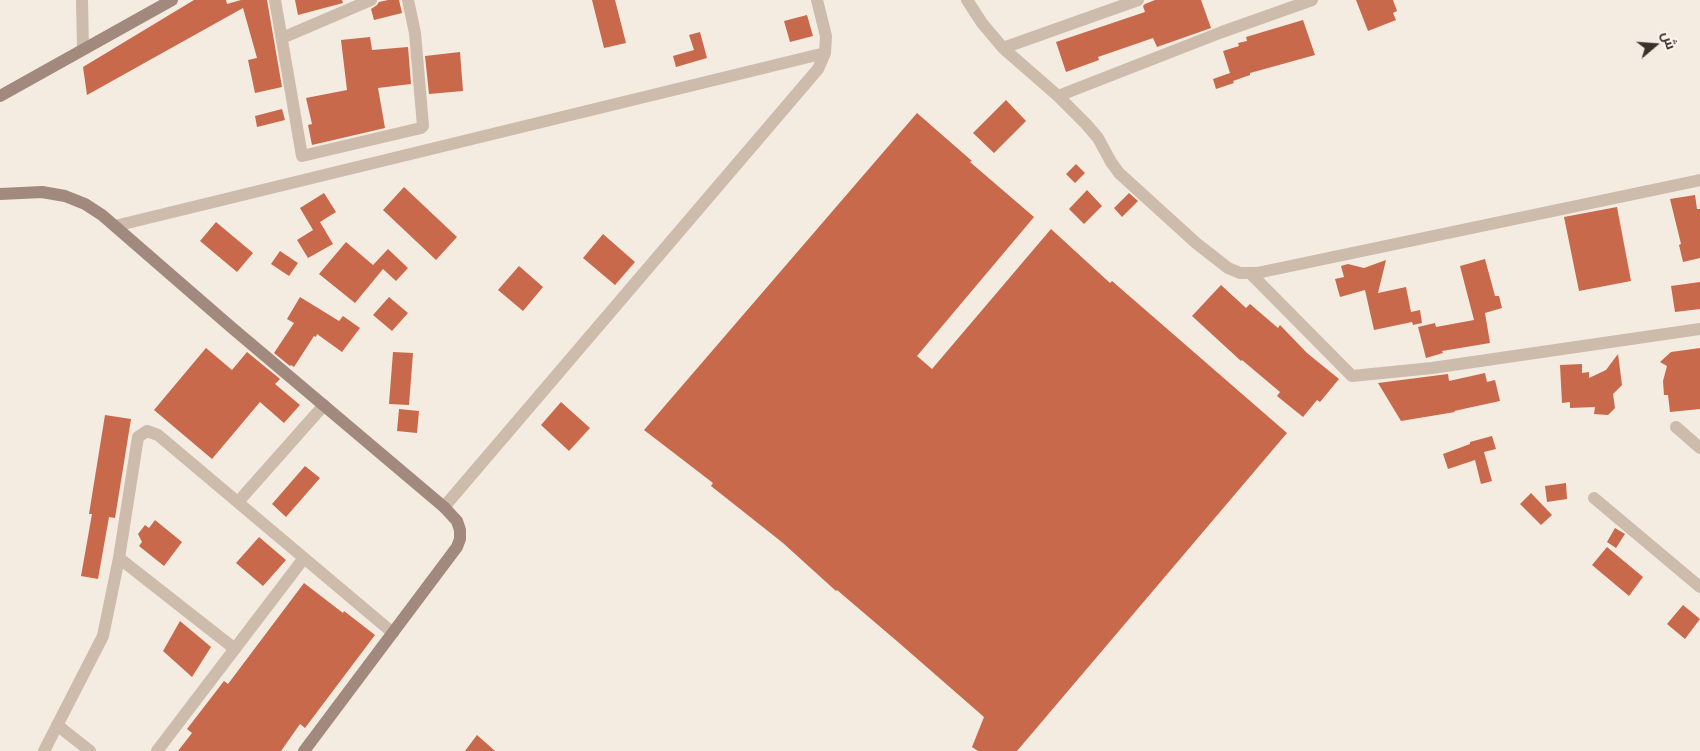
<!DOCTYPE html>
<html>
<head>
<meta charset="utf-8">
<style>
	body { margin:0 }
	#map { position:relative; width:1700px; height:751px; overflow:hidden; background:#f4ebe1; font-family:Lato,Cairo,sans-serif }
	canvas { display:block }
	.north { position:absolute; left:1630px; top:20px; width:50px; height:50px; -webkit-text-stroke:4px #fbf5ee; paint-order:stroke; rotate:72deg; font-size:14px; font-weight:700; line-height:20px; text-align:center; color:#3b302b }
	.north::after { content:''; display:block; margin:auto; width:18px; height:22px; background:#3b302b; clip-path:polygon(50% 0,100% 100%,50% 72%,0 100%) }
</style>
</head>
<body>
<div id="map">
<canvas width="1700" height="751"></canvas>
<div class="north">ش</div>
</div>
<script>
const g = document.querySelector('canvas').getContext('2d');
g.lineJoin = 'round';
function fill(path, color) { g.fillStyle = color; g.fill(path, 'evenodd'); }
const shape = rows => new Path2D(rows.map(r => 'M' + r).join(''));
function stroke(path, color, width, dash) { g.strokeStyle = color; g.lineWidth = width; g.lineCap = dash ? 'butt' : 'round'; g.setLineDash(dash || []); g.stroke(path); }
const building = shape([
	[194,0,226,0,227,4,241,0,267,0,282,87,255,93,248,60,257,58,243,8,87,95,83,67],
	[295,0,342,0,343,3,298,15],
	[388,0,399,0,402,13,374,20,371,9,377,5,379,2],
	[592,0,615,0,626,43,604,48],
	[1155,0,1201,0,1211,28,1157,47,1153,38,1098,57,1099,60,1066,72,1056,42,1145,12,1143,6,1145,4],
	[1356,0,1393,0,1397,11,1393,13,1396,20,1368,31],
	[807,15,813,36,790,42,784,21],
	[1303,20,1315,55,1250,73,1250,75,1233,81,1234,83,1216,89,1213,79,1230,73,1223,51,1239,46,1238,43,1247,41,1246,37],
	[700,32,707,58,676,67,673,56,694,50,689,35],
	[370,37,372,50,408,47,411,84,378,88,385,128,312,145,308,125,312,124,306,98,347,90,341,40],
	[460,52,463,91,429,94,425,56],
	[1006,100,1026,121,994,153,973,133],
	[282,109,285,120,257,127,255,116],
	[917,113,972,161,970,162,1034,217,917,356,932,369,1051,229,1110,283,1112,281,1287,433,1017,751,978,751,972,747,984,717,898,642,837,590,836,591,783,543,711,486,713,483,644,430],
	[1076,164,1085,173,1075,183,1066,174],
	[404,187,457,237,436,260,383,210],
	[1087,190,1102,206,1084,224,1069,209],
	[324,193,336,212,320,222,333,244,308,258,297,240,313,230,300,208],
	[1129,193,1138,201,1122,217,1114,208],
	[1695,195,1697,209,1700,209,1700,258,1683,262,1679,245,1681,244,1670,199],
	[1617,207,1631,281,1579,291,1564,217],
	[216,222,253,253,237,272,200,241],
	[603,234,635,262,615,285,583,258],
	[346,242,373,265,388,249,408,268,396,281,383,269,355,303,319,274],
	[280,251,298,263,289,276,271,264],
	[1485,259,1495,296,1499,296,1502,308,1485,313,1490,343,1442,351,1443,353,1426,358,1418,327,1435,323,1436,327,1474,320,1460,266],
	[1386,260,1378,293,1406,287,1411,312,1420,310,1422,323,1413,325,1412,322,1374,330,1365,290,1340,297,1335,279,1344,277,1341,266,1348,264,1364,268],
	[519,266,543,287,523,311,498,290],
	[1700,282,1700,309,1675,312,1671,286],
	[1221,285,1246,308,1250,304,1278,328,1280,325,1307,353,1339,379,1320,402,1317,400,1303,417,1277,396,1280,392,1242,360,1241,361,1192,316],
	[300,297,339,321,343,316,360,328,342,352,317,334,316,337,314,336,294,367,291,365,290,366,274,353,294,323,287,319],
	[389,297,408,313,392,331,373,315],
	[206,348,232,370,247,352,280,379,275,384,300,405,284,423,260,402,212,459,154,410],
	[1700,348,1700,409,1670,412,1668,395,1664,395,1663,381,1667,366,1660,362,1671,352],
	[393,352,413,353,409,405,389,404],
	[1618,354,1622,385,1613,394,1615,408,1608,415,1594,414,1595,407,1570,408,1570,402,1562,403,1560,365,1582,364,1582,373,1589,372,1589,378,1606,370],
	[1485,373,1487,382,1495,380,1500,401,1454,411,1455,412,1401,421,1378,383,1448,374,1449,381],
	[561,402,590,428,569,451,541,425],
	[399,409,419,411,417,433,397,431],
	[105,415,131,419,115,518,109,517,98,579,81,576,92,514,89,514],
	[1492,436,1496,449,1484,452,1492,481,1481,484,1475,460,1448,469,1443,454,1470,444,1470,442],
	[305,466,320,478,286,517,272,504],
	[1566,483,1567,499,1547,502,1545,486],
	[1531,493,1552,515,1541,525,1520,504],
	[155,520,182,542,164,566,139,546,142,542,138,534,145,525,149,528],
	[1615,528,1625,534,1616,548,1607,542],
	[259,537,286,560,263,586,236,563],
	[1607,547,1643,577,1629,596,1592,565],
	[304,583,343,613,344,611,375,635,305,728,300,724,281,751,178,751,192,733,187,729,224,681,228,684],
	[1683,605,1700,619,1685,639,1667,624],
	[180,621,211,647,192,677,163,651],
	[477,735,495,751,465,751]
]);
const minor = shape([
	[82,0,83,49],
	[275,0,302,156,421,128,423,126,415,33,408,0],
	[967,0,982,23,1003,48,1058,96,1086,124,1098,138,1111,162,1119,173,1196,243,1228,268,1240,273,1257,273,1700,180],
	[282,38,371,0],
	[1003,48,1138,0],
	[1058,96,1222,32,1312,0],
	[115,226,825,53],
	[1250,273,1352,376,1432,368,1700,329],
	[1676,427,1700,448],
	[1594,498,1700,587],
	[238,502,324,405],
	[444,507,818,69,825,53,826,36,817,0],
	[119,558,235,649],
	[57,725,90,751],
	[44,751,103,636,119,558,138,437,147,431,158,435,393,633],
	[157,751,304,558]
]);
const secondary = shape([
	[0,96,172,0],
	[0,194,42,192,65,196,85,204,102,215,231,327,444,507,457,521,460,530,460,539,457,547,304,751]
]);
fill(building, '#c8694b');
stroke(minor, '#cdbbac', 12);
stroke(secondary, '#a18a7d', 12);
</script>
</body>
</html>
